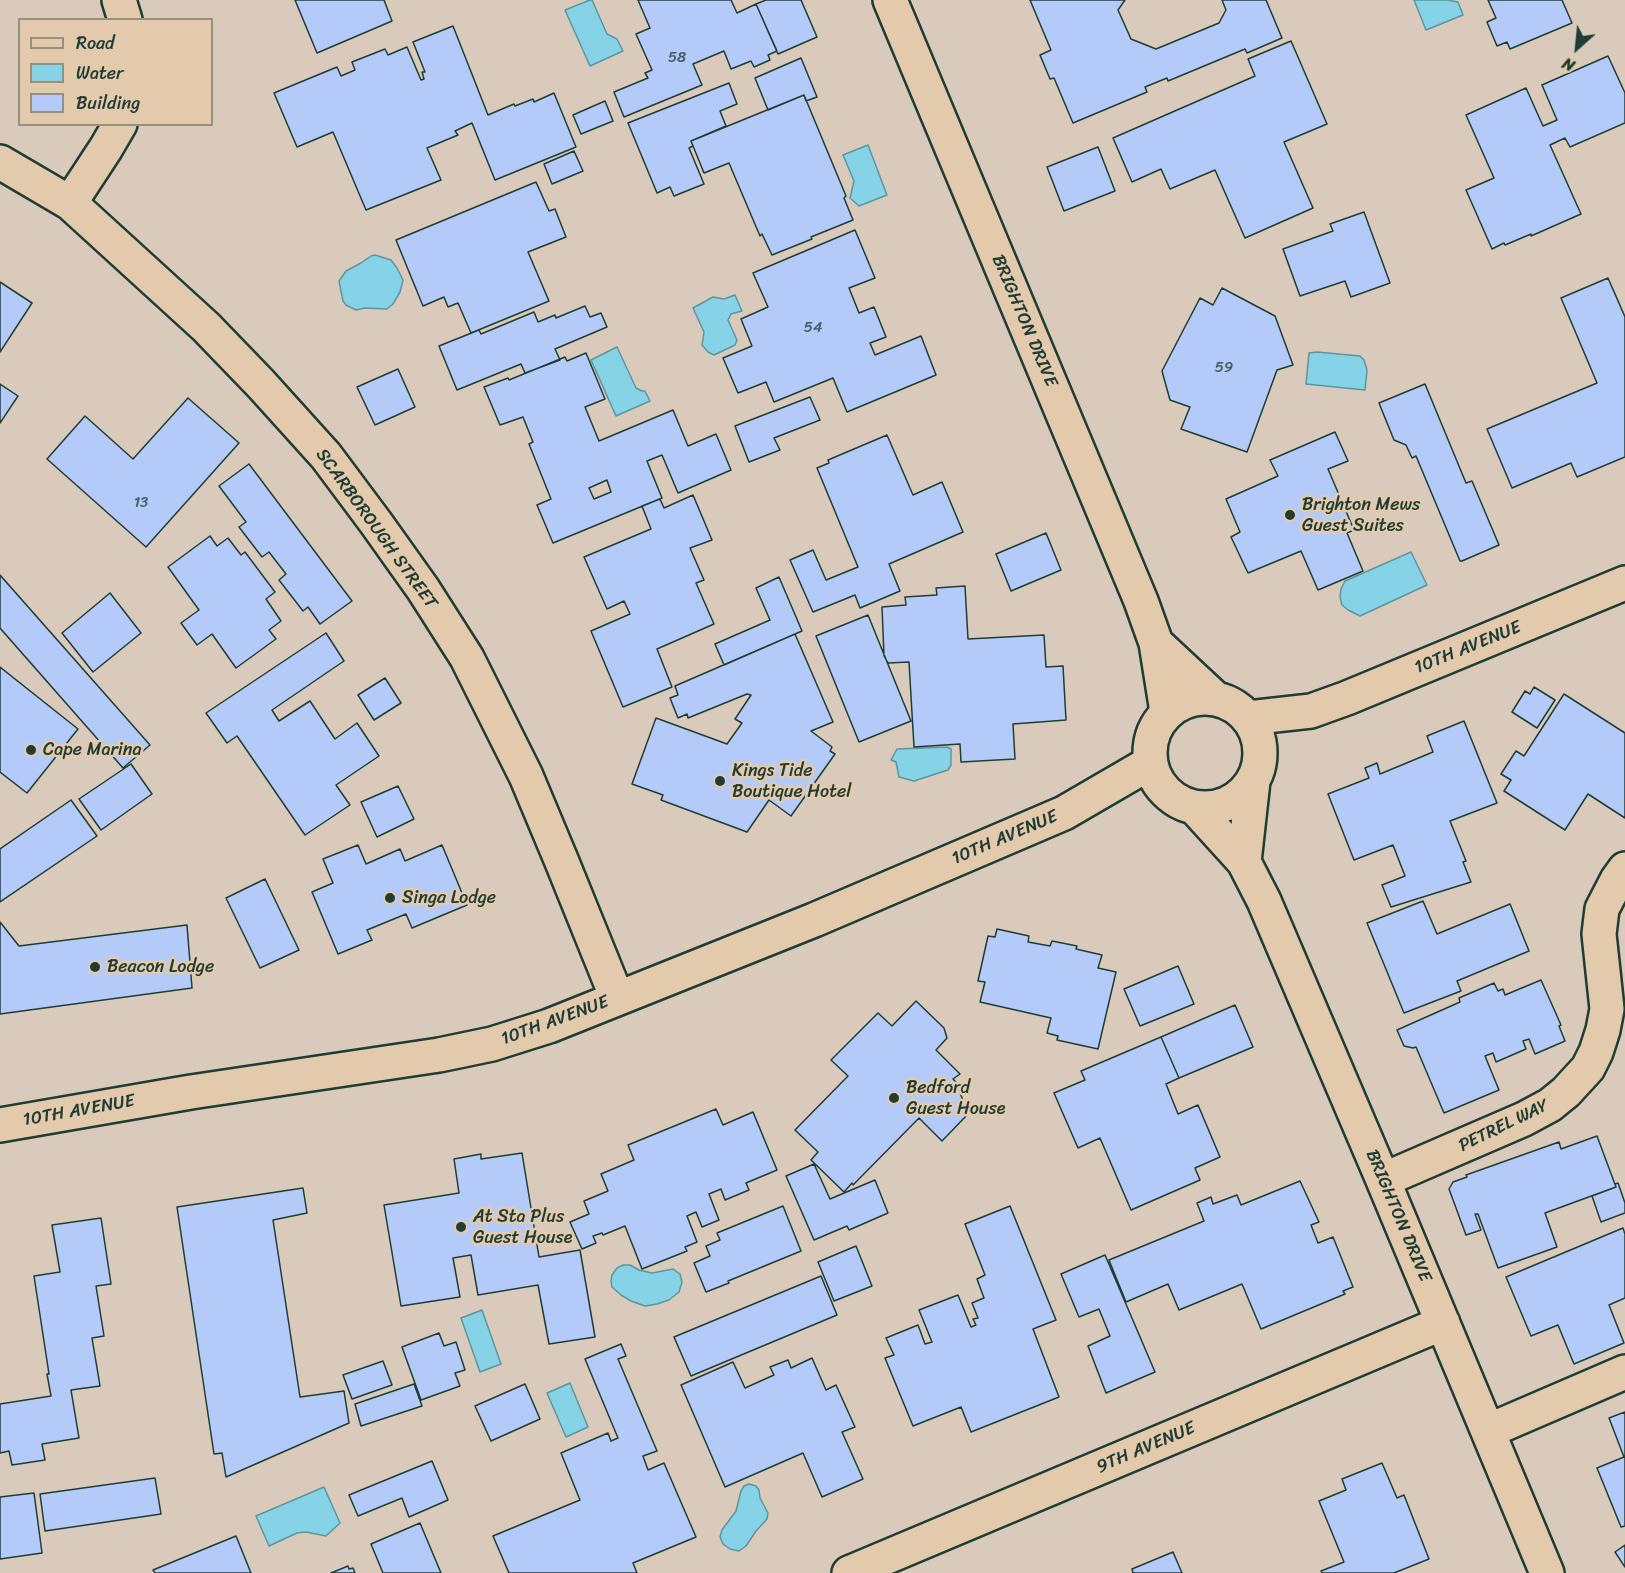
<!DOCTYPE html>
<html>
<head>
<meta charset="utf-8">
<style>
	body { margin:0 }
	#map { position:relative; width:1625px; height:1573px; overflow:hidden; background:#dacabb; font-family:Sriracha,sans-serif }
	canvas { display:block }
	.legend { position:absolute; left:18px; top:18px; width:195px; height:108px; box-sizing:border-box; background:#e4caac; border:2px solid #95927c; margin:0; padding:8px 10px; list-style:none; font-size:18px; color:#1f3d34 }
	.legend li { display:flex; align-items:center; gap:12px; height:30px }
	.legend b { width:30px; border:2px solid #95927c }
	.north { position:absolute; left:1547px; top:18px; width:60px; height:60px; -webkit-text-stroke:4px #e4caac; paint-order:stroke; rotate:207deg; font-size:16px; font-weight:700; line-height:24px; text-align:center; color:#1f3d34 }
	.north::after { content:''; display:block; margin:auto; width:21px; height:27px; background:#1f3d34; clip-path:polygon(50% 0,100% 100%,50% 72%,0 100%) }
</style>
</head>
<body>
<div id="map">
<canvas width="1625" height="1573"></canvas>
<ul class="legend">
<li><b style="height:8px;background:#e4caac"></b>Road</li>
<li><b style="height:16px;background:#86d2e6"></b>Water</li>
<li><b style="height:16px;background:#b4cbf9"></b>Building</li>
</ul>
<div class="north">N</div>
</div>
<script>
const g = document.querySelector('canvas').getContext('2d');
g.lineJoin = 'round';
function fill(path, color) { g.fillStyle = color; g.fill(path, 'evenodd'); }
const shape = rows => new Path2D(rows.map(r => 'M' + r).join(''));
function stroke(path, color, width, dash) { g.strokeStyle = color; g.lineWidth = width; g.lineCap = dash ? 'butt' : 'round'; g.setLineDash(dash || []); g.stroke(path); }
function drawText(font, color, halo, rows, align = 'center') {
  g.font = font + ' Sriracha,sans-serif'; g.lineWidth = 5; g.setLineDash([]); g.textBaseline = 'middle'; g.strokeStyle = halo; g.fillStyle = color; for (const [text, x, y, turn = 0] of rows) {
    g.save(); g.translate(x, y); g.rotate((+turn || 0) * Math.PI / 180); g.textAlign = isNaN(turn) ? turn : align; if (halo) g.strokeText(text, 0, 0); g.fillText(text, 0, 0); g.restore();
  }
}
const water = shape([
	[590,0,592,0,607,34,617,39,623,51,590,66,565,10,590,0],
	[1414,0,1447,0,1458,2,1463,15,1426,30,1414,0],
	[868,145,887,195,859,206,850,198,854,181,843,155,868,145],
	[375,255,391,260,397,268,403,280,400,292,393,304,387,309,365,308,356,310,346,305,343,301,339,281,346,271,361,263,371,256,375,255],
	[735,295,742,311,731,314,728,320,737,340,735,345,714,355,708,352,702,345,704,332,693,308,713,297,724,299,735,295],
	[617,347,636,388,642,391,645,391,650,401,616,416,591,360,617,347],
	[1317,352,1360,356,1364,360,1367,370,1365,390,1306,384,1309,353,1317,352],
	[1411,552,1427,585,1360,616,1348,610,1342,605,1340,597,1341,589,1345,581,1411,552],
	[947,747,951,749,951,765,948,770,914,781,899,777,896,762,891,760,897,749,947,747],
	[623,1265,630,1265,639,1270,652,1273,673,1269,680,1274,682,1282,679,1292,669,1300,657,1304,645,1306,631,1301,621,1295,612,1287,611,1281,612,1275,617,1268,623,1265],
	[482,1310,501,1364,480,1372,461,1318,482,1310],
	[570,1383,588,1427,566,1437,547,1393,570,1383],
	[749,1484,756,1486,759,1490,760,1498,768,1513,767,1519,756,1531,746,1546,739,1551,730,1549,723,1544,720,1537,722,1530,736,1511,741,1491,744,1486,749,1484],
	[324,1487,340,1523,326,1536,306,1532,297,1533,269,1546,256,1516,324,1487]
]);
const building = shape([
	[295,0,384,0,392,21,317,53,295,0],
	[638,0,731,0,737,13,756,4,777,51,768,55,770,60,754,67,751,61,731,69,724,51,693,64,702,85,624,117,614,92,648,78,645,73,652,70,636,34,650,28,638,0],
	[766,0,801,0,817,37,778,54,756,4,766,0],
	[1030,0,1125,0,1118,10,1131,39,1156,49,1219,23,1226,10,1222,0,1266,0,1282,38,1247,53,1245,49,1168,81,1167,78,1145,87,1147,92,1073,123,1054,78,1050,79,1040,55,1051,50,1030,0],
	[1488,0,1562,0,1572,23,1510,49,1507,42,1497,46,1487,22,1496,18,1488,0],
	[453,26,488,115,514,104,515,106,533,99,534,102,554,93,576,147,495,180,472,123,455,131,458,135,427,148,441,180,366,210,333,132,297,147,274,93,337,67,341,76,355,70,352,62,385,49,388,55,407,47,421,80,424,79,422,72,425,72,413,42,453,26],
	[1291,41,1327,124,1284,142,1313,208,1245,238,1215,170,1170,189,1161,169,1132,182,1113,138,1255,76,1248,59,1291,41],
	[1608,56,1625,93,1625,123,1570,147,1565,138,1550,145,1581,214,1531,236,1531,234,1505,245,1504,243,1492,249,1466,190,1494,178,1466,115,1526,88,1543,126,1557,120,1542,85,1608,56],
	[801,58,817,97,806,101,804,95,768,110,755,78,801,58],
	[729,83,737,104,720,111,726,126,691,141,693,146,689,148,704,184,674,196,670,187,657,193,628,123,729,83],
	[804,95,846,196,844,198,853,220,811,237,812,239,772,255,762,234,760,236,729,163,704,173,691,141,804,95],
	[605,101,613,121,581,134,573,115,605,101],
	[1098,147,1115,191,1064,211,1047,167,1098,147],
	[574,151,583,171,552,184,544,164,574,151],
	[536,182,549,211,555,209,566,237,528,252,549,301,471,333,458,303,448,307,444,297,423,306,396,240,536,182],
	[1364,212,1390,283,1351,297,1345,281,1300,296,1283,249,1333,231,1330,224,1364,212],
	[855,230,875,278,849,288,859,313,874,307,886,337,870,343,875,355,921,336,936,375,847,412,833,378,774,402,766,382,738,393,723,358,752,346,741,319,768,307,753,273,855,230],
	[1608,278,1625,317,1625,457,1577,477,1571,463,1512,488,1487,429,1597,383,1561,298,1608,278],
	[0,282,32,303,0,352,0,282],
	[1222,288,1275,316,1293,365,1277,370,1247,452,1181,429,1190,407,1170,400,1162,371,1200,298,1213,305,1222,288],
	[585,306,590,317,601,313,607,327,555,349,560,360,525,373,521,364,457,390,439,346,479,330,481,334,534,312,538,322,555,315,556,318,585,306],
	[586,353,605,399,585,407,599,441,673,410,688,446,716,434,731,470,678,493,662,455,647,461,662,498,553,543,537,505,551,499,529,444,533,442,523,417,500,425,484,387,508,378,509,380,565,357,567,361,586,353],
	[607,480,611,492,594,499,589,488,607,480],
	[398,369,415,407,375,425,357,387,398,369],
	[0,384,18,396,0,423,0,384],
	[1425,384,1466,483,1472,481,1499,545,1462,561,1460,561,1416,456,1412,458,1406,445,1394,440,1379,403,1425,384],
	[810,397,820,420,774,438,780,450,749,462,735,426,810,397],
	[188,398,239,443,146,547,47,459,85,416,133,459,188,398],
	[1335,432,1348,461,1328,469,1354,530,1347,533,1363,571,1318,590,1301,551,1248,573,1231,537,1240,532,1226,499,1278,476,1270,460,1335,432],
	[887,435,913,495,942,482,963,532,889,564,900,591,860,608,855,595,813,612,790,560,813,550,826,580,858,567,817,468,829,463,828,460,887,435],
	[249,464,352,601,320,624,308,607,303,611,279,580,286,574,269,552,262,557,239,527,246,522,219,486,249,464],
	[693,495,712,540,690,548,704,580,696,583,714,624,657,649,672,687,623,707,591,631,630,614,624,601,607,609,584,557,651,529,642,506,660,499,664,508,693,495],
	[1046,533,1061,570,1011,591,996,554,1046,533],
	[210,536,217,546,228,538,241,555,245,552,275,592,266,599,281,621,269,630,276,639,236,668,212,634,197,645,181,623,199,610,168,567,210,536],
	[0,575,150,745,123,768,0,628,0,575],
	[779,577,802,631,724,665,715,644,770,620,756,588,779,577],
	[965,586,968,639,1044,635,1046,667,1063,666,1066,720,1013,724,1015,759,961,762,960,744,914,747,909,662,888,663,884,656,882,607,906,605,905,597,937,595,936,588,965,586],
	[110,593,141,633,93,672,62,633,110,593],
	[868,615,911,721,859,742,816,636,868,615],
	[326,633,344,661,272,710,279,721,310,701,335,739,357,723,379,756,336,785,350,805,305,835,237,736,227,743,206,713,326,633],
	[795,634,833,722,811,731,832,747,830,751,835,754,791,816,769,800,747,832,661,800,663,795,632,784,656,718,727,744,742,723,735,719,751,695,747,694,688,718,687,714,678,718,670,698,678,695,675,686,795,634],
	[0,667,78,729,27,793,0,772,0,667],
	[385,678,401,703,374,720,358,695,385,678],
	[1534,687,1555,700,1537,728,1512,712,1525,691,1530,694,1534,687],
	[1564,694,1625,733,1625,818,1588,794,1565,830,1504,791,1511,780,1501,774,1516,751,1524,756,1564,694],
	[1464,721,1497,803,1450,821,1466,861,1463,862,1471,882,1391,907,1382,885,1405,876,1393,845,1354,860,1328,794,1369,778,1365,768,1377,763,1380,774,1433,752,1427,736,1464,721],
	[131,764,152,794,101,830,79,799,131,764],
	[398,786,414,819,377,837,361,802,398,786],
	[71,800,97,836,0,902,0,849,71,800],
	[358,845,366,864,400,849,405,861,442,845,467,905,412,928,406,914,367,930,372,940,338,954,312,892,333,883,323,859,358,845],
	[265,879,299,950,260,968,226,898,265,879],
	[1423,901,1437,934,1510,904,1529,951,1457,981,1461,991,1404,1013,1367,923,1423,901],
	[0,922,19,946,187,925,192,988,0,1014,0,922],
	[997,929,1029,936,1028,942,1050,946,1052,941,1077,946,1076,949,1102,955,1098,968,1116,972,1098,1049,1057,1040,1058,1036,1047,1033,1051,1018,980,1002,985,982,978,981,988,936,995,937,997,929],
	[1178,966,1194,1004,1140,1026,1124,989,1178,966],
	[1541,980,1561,1025,1559,1026,1565,1041,1535,1054,1529,1039,1523,1041,1526,1049,1496,1062,1493,1053,1485,1056,1499,1090,1444,1113,1416,1047,1413,1048,1404,1046,1397,1030,1460,1002,1459,998,1494,983,1498,991,1503,989,1505,995,1541,980],
	[916,1001,944,1028,947,1038,936,1050,960,1074,953,1079,956,1082,968,1114,942,1141,919,1118,853,1185,852,1183,844,1192,811,1160,818,1152,795,1130,848,1076,831,1060,878,1013,892,1026,916,1001],
	[1235,1005,1253,1047,1179,1078,1161,1037,1235,1005],
	[1161,1037,1179,1078,1166,1084,1178,1114,1198,1105,1220,1157,1195,1168,1200,1180,1131,1210,1100,1138,1078,1148,1054,1093,1085,1080,1081,1071,1161,1037],
	[716,1109,723,1125,753,1112,777,1170,746,1183,749,1190,725,1200,721,1189,709,1194,719,1220,702,1227,696,1212,687,1216,697,1242,685,1247,687,1251,642,1269,625,1226,603,1235,602,1233,593,1236,596,1243,582,1249,570,1222,589,1214,584,1201,608,1191,601,1174,634,1160,628,1145,716,1109],
	[1597,1136,1616,1187,1545,1213,1557,1247,1498,1268,1478,1214,1475,1214,1481,1230,1466,1235,1449,1189,1453,1182,1467,1177,1466,1175,1559,1142,1561,1149,1597,1136],
	[522,1153,539,1257,580,1250,595,1337,549,1344,538,1285,478,1295,471,1255,453,1258,460,1297,401,1306,384,1205,459,1193,454,1159,481,1154,481,1159,522,1153],
	[814,1164,830,1199,875,1180,888,1213,849,1230,847,1226,814,1240,786,1176,814,1164],
	[1300,1181,1319,1222,1311,1225,1318,1243,1333,1237,1353,1287,1343,1291,1345,1294,1261,1329,1242,1284,1179,1310,1168,1284,1126,1302,1109,1260,1204,1221,1197,1203,1211,1197,1213,1204,1237,1195,1241,1205,1300,1181],
	[1618,1183,1625,1203,1625,1213,1601,1222,1592,1196,1616,1187,1615,1184,1618,1183],
	[303,1188,307,1213,273,1220,300,1397,344,1391,349,1423,226,1477,222,1453,214,1454,177,1207,303,1188],
	[783,1206,801,1251,728,1281,729,1283,706,1292,694,1263,710,1256,706,1246,720,1240,717,1233,783,1206],
	[1010,1206,1056,1320,1033,1329,1059,1397,971,1432,961,1407,913,1426,885,1358,894,1355,886,1338,918,1325,925,1344,932,1342,919,1310,958,1295,971,1327,976,1325,973,1319,978,1318,972,1303,984,1298,977,1279,985,1275,965,1224,1010,1206],
	[101,1218,111,1284,96,1286,104,1336,92,1338,100,1386,71,1390,79,1438,42,1444,45,1460,12,1465,9,1451,0,1453,0,1404,51,1396,47,1374,49,1374,34,1276,60,1272,52,1225,101,1218],
	[1623,1228,1625,1234,1625,1298,1609,1305,1624,1343,1574,1364,1558,1325,1531,1336,1506,1277,1623,1228],
	[856,1246,872,1286,834,1301,818,1262,856,1246],
	[1105,1255,1155,1372,1106,1393,1088,1346,1110,1336,1099,1309,1079,1317,1061,1274,1105,1255],
	[821,1276,837,1315,691,1376,674,1337,821,1276],
	[439,1333,444,1346,456,1342,465,1370,455,1373,460,1386,421,1400,402,1347,439,1333],
	[621,1344,626,1356,618,1359,657,1451,643,1456,648,1470,664,1463,696,1537,633,1563,637,1573,509,1573,493,1536,580,1500,561,1453,608,1433,611,1441,618,1438,585,1359,621,1344],
	[812,1358,826,1390,836,1385,855,1427,842,1432,863,1479,822,1497,803,1453,725,1487,681,1385,733,1362,745,1388,774,1375,770,1367,788,1360,791,1368,812,1358],
	[383,1361,392,1385,352,1399,343,1375,383,1361],
	[414,1384,422,1406,361,1426,355,1404,414,1384],
	[525,1384,540,1419,491,1441,475,1406,525,1384],
	[1625,1412,1625,1526,1621,1527,1597,1468,1624,1457,1609,1418,1625,1412],
	[432,1461,448,1500,409,1517,402,1498,358,1516,349,1495,432,1461],
	[1382,1463,1397,1498,1404,1495,1429,1559,1394,1573,1322,1573,1321,1571,1344,1562,1319,1501,1346,1490,1342,1479,1382,1463],
	[155,1478,161,1514,45,1531,40,1494,155,1478],
	[34,1493,42,1553,0,1559,0,1497,34,1493],
	[420,1523,441,1573,383,1573,371,1544,420,1523],
	[236,1536,251,1573,155,1573,153,1570,236,1536],
	[1625,1545,1625,1567,1615,1552,1625,1545],
	[1173,1552,1182,1573,1133,1573,1132,1569,1173,1552],
	[348,1566,349,1569,353,1568,355,1573,331,1573,348,1566]
]);
const street = shape([
	[119,0,125,20],
	[890,0,1141,601,1156,643,1167,712],
	[0,162,70,203,206,327,261,384,326,456,376,523,423,589,467,658,526,776,562,862,617,998],
	[70,203,106,148,120,124],
	[1156,643,1215,698],
	'1150 753a55 55 0 1 1 110 0a55 55 0 1 1-110 0Z',
	[1248,718,1311,711,1347,698,1625,583],
	[1195,808,1244,862,1264,901,1383,1180,1547,1573],
	[1244,862,1253,781],
	[0,1125,191,1092,439,1055,492,1044,549,1026,814,920,1064,813,1150,763],
	[1383,1180,1524,1119,1550,1105,1566,1092,1588,1068,1596,1052,1603,1030,1607,1009,1599,934,1602,909,1617,880,1625,869],
	[1488,1431,1625,1372],
	[849,1573,1443,1323]
]);
const markers = [
	[1290,515,6,"#1f3d34"],
	[31,750,6,"#1f3d34"],
	[720,781,6,"#1f3d34"],
	[390,898,6,"#1f3d34"],
	[95,967,6,"#1f3d34"],
	[894,1098,6,"#1f3d34"],
	[461,1227,6,"#1f3d34"]
];
const numberNames = [
	["58",677,58],
	["54",813,328],
	["59",1224,368],
	["13",141,503]
];
const streetNames = [
	["BRIGHTON DRIVE",1024,321,67],
	["SCARBOROUGH STREET",376,529,54],
	["10TH AVENUE",1468,648,-22],
	["10TH AVENUE",1005,838,-23],
	["10TH AVENUE",555,1021,-20],
	["10TH AVENUE",79,1111,-10],
	["PETREL WAY",1504,1126,-26],
	["BRIGHTON DRIVE",1398,1216,67],
	["9TH AVENUE",1146,1448,-23]
];
const poiNames = [
	["Brighton Mews",1302,505],
	["Guest Suites",1302,526],
	["Cape Marina",43,750],
	["Kings Tide",732,771],
	["Boutique Hotel",732,792],
	["Singa Lodge",402,898],
	["Beacon Lodge",107,967],
	["Bedford",906,1088],
	["Guest House",906,1109],
	["At Sta Plus",473,1217],
	["Guest House",473,1238]
];
fill(water, '#86d2e6');
stroke(water, '#5d969f', 1.5);
fill(building, '#b4cbf9');
stroke(building, '#1f3d34', 1.5);
stroke(street, '#1f3d34', 38);
stroke(street, '#e4caac', 33);
for (const [x, y, r, color] of markers) { const dot = new Path2D(); dot.arc(x, y, r, 0, 2 * Math.PI); g.fillStyle = color; g.fill(dot); stroke(dot, '#e4caac', 2); }
drawText('15px', '#446065', null, numberNames);
drawText('18px', '#1f3d34', '#e4caac', streetNames);
drawText('18px', '#1f3d34', '#e4caac', poiNames, 'left');
</script>
</body>
</html>
